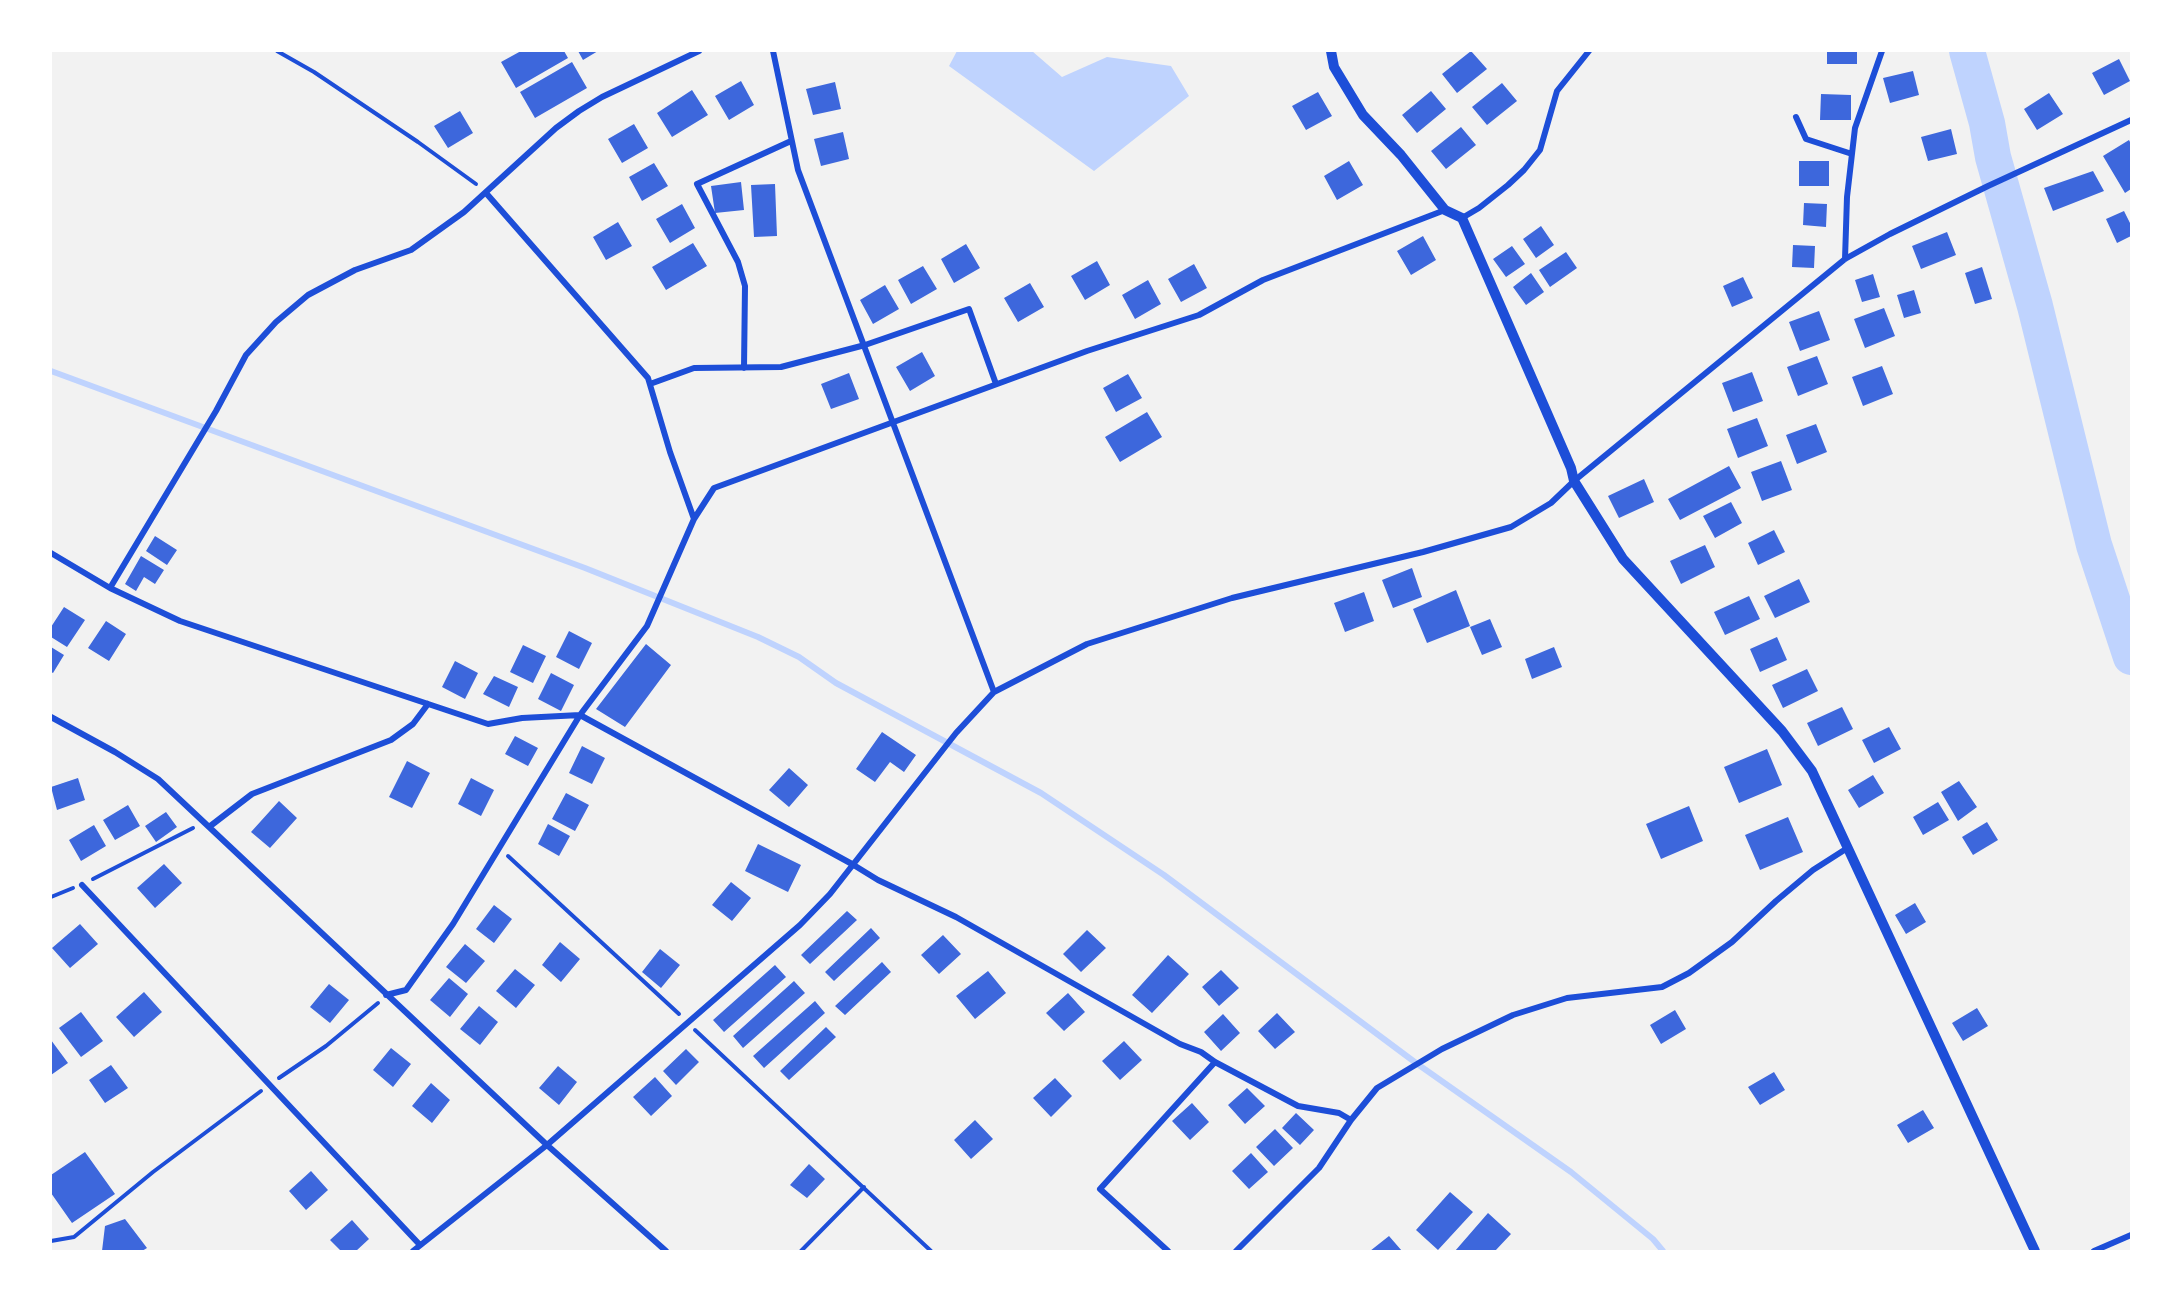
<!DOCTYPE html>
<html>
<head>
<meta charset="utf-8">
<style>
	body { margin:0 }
	#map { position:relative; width:2182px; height:1302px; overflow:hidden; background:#f2f2f2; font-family:"Noto Sans",sans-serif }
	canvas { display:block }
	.frame { position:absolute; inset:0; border:52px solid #fff; pointer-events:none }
</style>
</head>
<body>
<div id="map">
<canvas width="2182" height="1302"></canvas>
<div class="frame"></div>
</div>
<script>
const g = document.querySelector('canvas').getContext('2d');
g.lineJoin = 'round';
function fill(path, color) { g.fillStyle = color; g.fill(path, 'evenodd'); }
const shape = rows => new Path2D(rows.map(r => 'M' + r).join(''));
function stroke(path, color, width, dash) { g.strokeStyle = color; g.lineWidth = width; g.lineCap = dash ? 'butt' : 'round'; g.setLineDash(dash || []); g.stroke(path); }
const water = shape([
	[957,51,1032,51,1062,77,1107,57,1171,66,1189,96,1094,171,949,66]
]);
const stream = shape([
	[51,371,585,568,758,637,799,657,836,683,1041,793,1164,875,1416,1063,1571,1172,1653,1239,1663,1251]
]);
const river = shape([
	[1967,51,1987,123,1993,157,2035,306,2094,545,2131,657]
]);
const building = shape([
	[521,51,564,51,568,58,516,88,501,62],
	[578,51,598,51,583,60],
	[1471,51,1487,69,1457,93,1442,74],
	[1827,51,1857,51,1857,64,1827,64],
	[2119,59,2130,81,2104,95,2092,73],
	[572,62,587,88,535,118,520,92],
	[1913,71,1919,95,1890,103,1883,78],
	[741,81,754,105,729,120,715,96],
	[835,82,841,109,813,115,806,89],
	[1502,83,1517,101,1487,125,1472,107],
	[692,90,708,115,672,137,657,113],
	[1431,91,1446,109,1417,133,1402,115],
	[1318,92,1332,116,1306,130,1292,106],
	[2049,93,2063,114,2037,130,2024,109],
	[1821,94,1851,95,1851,120,1820,120],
	[460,111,473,133,448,148,434,126],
	[634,124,648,148,622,163,608,139],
	[1461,127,1476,145,1446,169,1431,151],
	[1951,129,1957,154,1928,161,1921,137],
	[843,132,849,159,821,166,814,139],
	[2129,140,2131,144,2131,189,2125,193,2103,156],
	[1349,161,1363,185,1337,200,1324,176],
	[1799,161,1829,161,1829,186,1799,186],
	[654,163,668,186,642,201,629,177],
	[2093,171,2104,191,2053,211,2044,188],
	[741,182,744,210,715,213,711,186],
	[775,184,777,236,754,237,751,185],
	[1804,203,1827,204,1826,227,1803,225],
	[682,204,695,228,670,243,656,219],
	[2124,211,2131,225,2131,236,2117,243,2106,219],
	[618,222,632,246,606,260,593,237],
	[1541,226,1554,245,1536,258,1523,239],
	[1947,232,1956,255,1921,269,1912,246],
	[1423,236,1436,260,1411,275,1397,251],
	[693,243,707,266,666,290,652,267],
	[966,244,980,268,954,283,941,259],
	[1793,245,1815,246,1814,268,1792,267],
	[1512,246,1525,264,1506,277,1493,259],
	[1566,252,1577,268,1550,287,1539,270],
	[1097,261,1110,285,1085,300,1071,276],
	[1194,264,1207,288,1181,302,1168,279],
	[923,266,937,289,911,304,898,280],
	[1982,267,1992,299,1975,304,1965,273],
	[1531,273,1544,292,1526,305,1513,287],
	[1873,274,1880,297,1862,302,1855,280],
	[1743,277,1753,298,1732,307,1723,286],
	[1148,280,1161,304,1135,319,1122,295],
	[1030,283,1044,307,1018,322,1004,298],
	[885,285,899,309,873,324,860,300],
	[1914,290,1921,313,1904,318,1897,295],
	[1884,308,1895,336,1865,348,1854,319],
	[1819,311,1830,340,1800,351,1789,322],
	[922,352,935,376,910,391,896,367],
	[1817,356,1828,384,1798,396,1787,367],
	[1882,366,1893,394,1863,406,1852,377],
	[1752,372,1763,401,1733,412,1722,383],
	[849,373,859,399,831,409,821,384],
	[1128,374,1142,398,1116,412,1103,388],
	[1147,412,1162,437,1120,462,1105,437],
	[1757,418,1768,446,1738,458,1727,429],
	[1816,424,1827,452,1797,464,1786,435],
	[1781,461,1792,490,1762,501,1751,472],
	[1729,466,1741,488,1680,520,1668,499],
	[1644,479,1654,502,1619,518,1608,496],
	[1731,502,1742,523,1715,538,1703,516],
	[1774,530,1785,552,1758,565,1748,543],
	[155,536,177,550,167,565,146,551],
	[1705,545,1715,567,1681,584,1670,561],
	[141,556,164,570,155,584,144,577,136,591,125,584],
	[1412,568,1422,597,1393,608,1382,580],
	[1799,579,1810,602,1775,618,1764,596],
	[1456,590,1470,626,1427,643,1413,609],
	[1364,592,1374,621,1345,632,1334,603],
	[1749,596,1760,619,1725,635,1714,612],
	[64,607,85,620,67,647,51,637,51,627],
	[1490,619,1502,647,1482,655,1470,627],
	[106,621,126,634,109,661,88,648],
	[569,631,592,643,579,669,556,657],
	[1777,637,1787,660,1760,672,1750,649],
	[646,644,671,665,625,727,596,709],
	[523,645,546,656,533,683,510,672],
	[51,647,64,655,53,673,51,672],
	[1554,647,1562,667,1532,679,1525,659],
	[455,661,478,673,465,699,442,687],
	[1807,669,1818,691,1783,708,1772,685],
	[551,673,574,685,561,711,538,699],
	[494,676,518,687,509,707,483,694],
	[1842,707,1853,729,1818,746,1807,723],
	[1889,727,1901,749,1874,763,1862,740],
	[882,732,916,755,904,772,890,762,875,782,856,769],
	[515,736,538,748,528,766,505,754],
	[582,746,605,758,592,784,569,773],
	[1767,749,1782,785,1739,803,1724,767],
	[407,761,430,773,412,808,389,797],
	[789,768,808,785,789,807,769,790],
	[1873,775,1884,793,1859,808,1848,790],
	[78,778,85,800,57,810,51,787],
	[471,778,494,790,481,816,458,804],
	[1959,781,1977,807,1958,821,1941,792],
	[566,793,589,805,575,831,552,819],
	[279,801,297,818,270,848,251,832],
	[1938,802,1949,820,1923,835,1913,817],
	[128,805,140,826,115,840,103,820],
	[1689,806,1703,841,1661,859,1646,824],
	[166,812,177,827,156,842,145,826],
	[1788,817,1803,852,1760,870,1745,835],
	[1987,822,1998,840,1973,855,1962,837],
	[548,824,570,836,559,856,538,844],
	[94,825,106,846,81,861,69,840],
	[758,844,801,865,788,892,745,871],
	[164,864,182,883,155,908,137,888],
	[731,882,751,898,732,921,712,905],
	[1915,903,1926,922,1906,934,1895,915],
	[494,905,512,919,494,943,476,929],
	[847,911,857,920,810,964,801,955],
	[80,924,98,944,70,968,52,948],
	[871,928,880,938,834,981,825,972],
	[1087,930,1106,948,1081,972,1063,954],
	[943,935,961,954,939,974,921,955],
	[560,942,580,959,561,982,542,965],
	[465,944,485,961,466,983,446,967],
	[660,949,680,965,661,988,642,972],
	[1168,955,1189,974,1152,1013,1132,995],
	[882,962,891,972,845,1015,835,1006],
	[775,965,786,977,724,1032,713,1020],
	[515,969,535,985,516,1008,496,991],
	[1221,970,1239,988,1219,1006,1202,987],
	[988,971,1006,993,975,1019,956,996],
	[449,978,468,994,450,1017,430,1000],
	[794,981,805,993,743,1048,733,1036],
	[329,984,349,1000,330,1023,310,1007],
	[144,992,162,1012,134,1037,116,1017],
	[1068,993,1085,1012,1064,1031,1046,1013],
	[815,1001,825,1013,764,1068,753,1056],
	[479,1006,498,1022,480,1045,460,1029],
	[1977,1008,1988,1026,1963,1041,1952,1023],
	[1675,1010,1686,1029,1661,1044,1650,1025],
	[81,1012,103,1041,81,1057,59,1028],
	[1277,1013,1295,1032,1275,1049,1258,1031],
	[1223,1014,1240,1033,1221,1051,1204,1032],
	[826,1027,836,1037,789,1080,780,1071],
	[51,1040,68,1063,51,1075],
	[1124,1041,1142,1060,1120,1080,1102,1061],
	[391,1048,411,1064,393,1087,373,1070],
	[686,1049,699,1062,676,1085,663,1071],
	[111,1065,128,1088,105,1103,89,1080],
	[558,1066,577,1082,559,1105,539,1088],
	[1774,1072,1785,1090,1760,1105,1748,1087],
	[655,1077,672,1096,651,1116,633,1097],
	[1055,1078,1072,1096,1051,1117,1033,1098],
	[431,1083,450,1100,432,1123,412,1106],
	[1247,1088,1265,1106,1245,1124,1228,1105],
	[1192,1103,1209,1122,1190,1140,1172,1121],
	[1923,1110,1934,1128,1908,1143,1897,1125],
	[1296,1113,1314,1130,1300,1145,1282,1128],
	[975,1120,993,1139,971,1159,954,1140],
	[1275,1129,1293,1148,1274,1166,1256,1147],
	[85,1152,115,1194,72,1223,51,1193,51,1175],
	[1251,1153,1268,1172,1249,1189,1232,1171],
	[809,1164,825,1179,807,1198,790,1185],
	[311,1171,328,1190,306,1210,289,1191],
	[1450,1192,1473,1212,1438,1250,1416,1230],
	[1488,1213,1511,1234,1495,1251,1455,1251],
	[125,1219,147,1248,142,1251,102,1251,105,1226],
	[352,1220,369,1239,356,1251,341,1251,330,1240],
	[1389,1236,1402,1251,1370,1251]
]);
const path = shape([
	[277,51,314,72,418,142,476,184],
	[508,856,679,1014],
	[93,879,193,828],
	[51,897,73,888],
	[695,1030,931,1251],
	[279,1078,326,1046,378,1003],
	[51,1241,74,1237,153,1172,261,1091],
	[801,1251,864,1187]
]);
const minor = shape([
	[773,51,798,170,994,692],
	[1796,117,1806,139,1852,154],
	[486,193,648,378,670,452,694,519],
	[1462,218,1479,208,1508,185,1524,170,1540,150,1557,91,1589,51],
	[1845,259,1847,197,1855,128,1882,51],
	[744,368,745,286,738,262,697,184,791,141],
	[650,384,694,368,781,367,865,345,969,309,996,384],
	[51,553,110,588,180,621,488,724,522,718,580,715,852,864,878,880,956,917,1180,1044,1201,1052,1215,1062,1298,1106,1339,1113,1351,1120],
	[110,588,216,411,246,355,276,322,308,295,355,270,411,250,464,212,556,128,579,111,602,97,699,51],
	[51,717,115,752,158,779,547,1145,666,1251],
	[209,827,252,794,391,740,413,724,428,704],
	[82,885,420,1245],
	[386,995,406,990,453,924,580,715,647,626,694,519,714,488,1087,351,1199,315,1263,280,1445,210],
	[413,1251,547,1145,800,925,830,894,956,733,994,692,1087,644,1232,598,1423,552,1511,527,1551,503,1574,481,1845,259,1890,234,1988,186,2131,120],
	[1168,1251,1100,1189,1215,1062],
	[1236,1251,1319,1168,1351,1120,1377,1088,1442,1049,1513,1015,1567,998,1662,987,1689,973,1732,942,1776,901,1813,870,1849,847],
	[2094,1251,2131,1235]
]);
const tertiary = shape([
	[1331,51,1334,67,1363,115,1401,155,1445,210,1462,218,1571,468,1574,481,1623,559,1782,731,1812,771,2035,1251]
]);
fill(water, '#bfd3fe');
stroke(stream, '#bfd3fe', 6);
stroke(river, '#bfd3fe', 36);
fill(building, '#3d67dc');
stroke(path, '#1d4ed8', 4);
stroke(minor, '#1d4ed8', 6);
stroke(tertiary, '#1d4ed8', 10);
</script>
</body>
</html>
